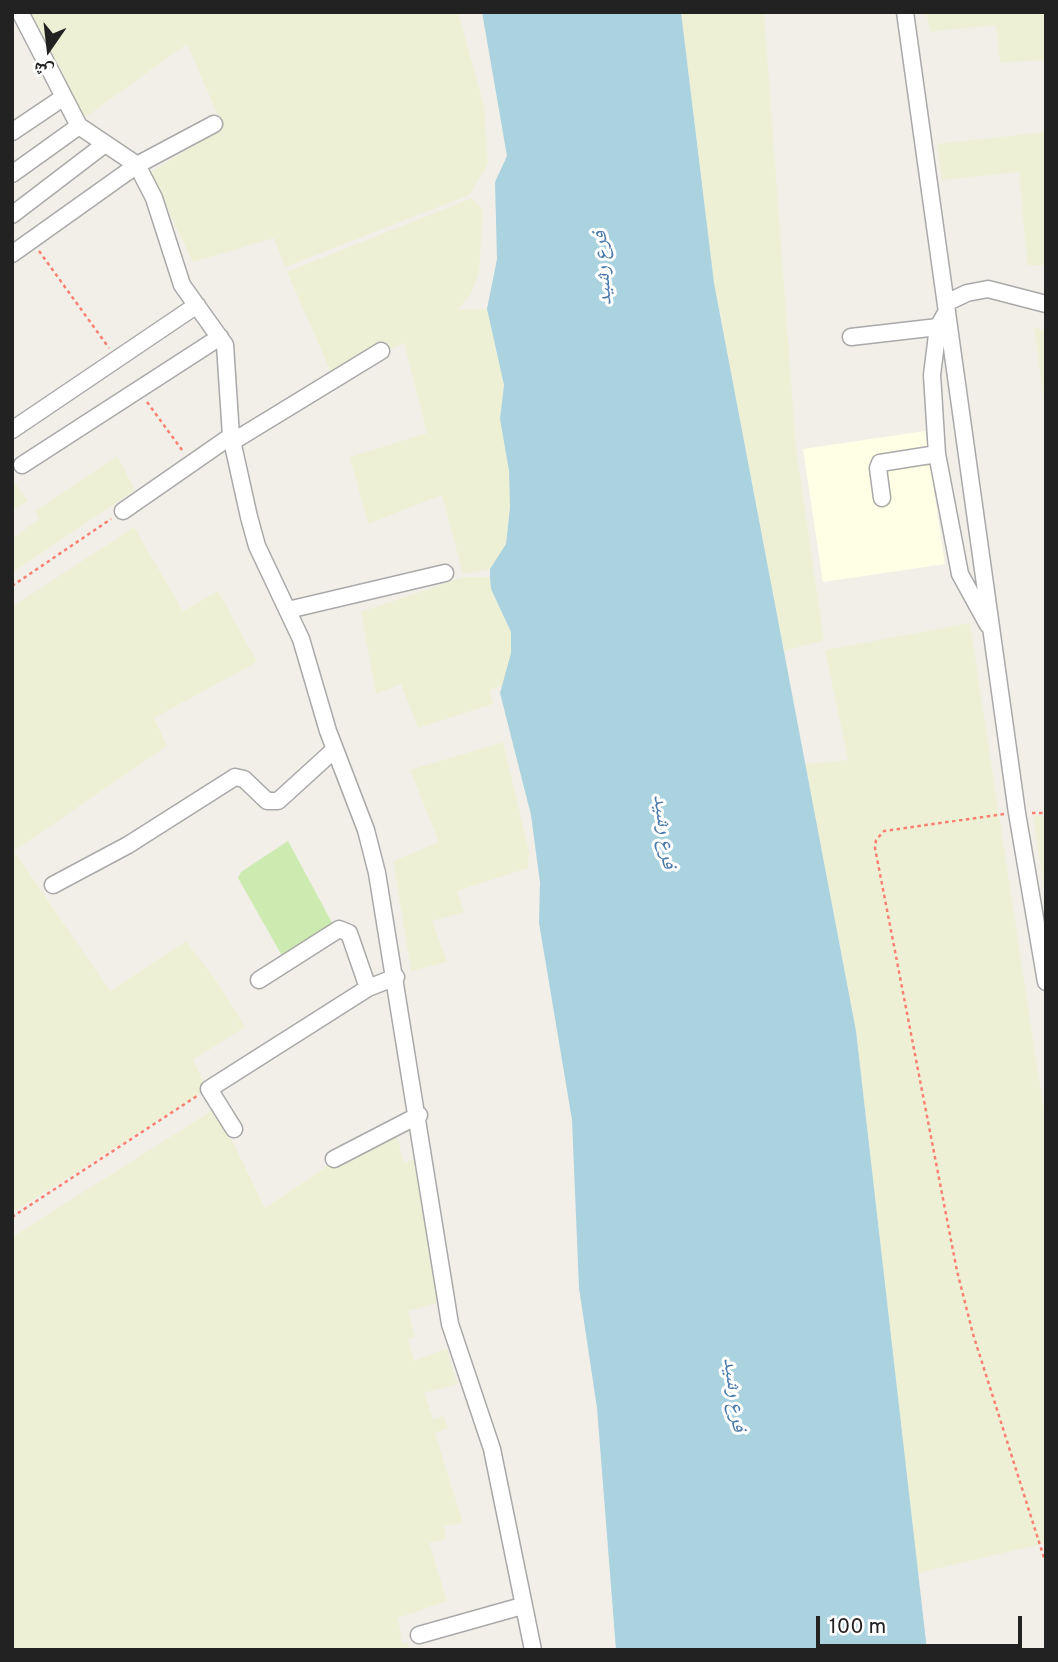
<!DOCTYPE html>
<html>
<head>
<meta charset="utf-8">
<style>
	body { margin:0 }
	#map { position:relative; width:1058px; height:1662px; overflow:hidden; background:#f2efe9; font-family:Overpass,"Noto Naskh Arabic",sans-serif }
	canvas { display:block }
	.frame { position:absolute; inset:0; border:14px solid #222; pointer-events:none }
	.north { position:absolute; left:14px; top:14px; width:70px; height:70px; -webkit-text-stroke:5px #fff; paint-order:stroke; rotate:194deg; font-size:19px; font-weight:700; line-height:28px; text-align:center; color:#222 }
	.north::after { content:''; display:block; margin:auto; width:24px; height:32px; background:#222; clip-path:polygon(50% 0,100% 100%,50% 72%,0 100%) }
	.scale { position:absolute; left:816px; top:1616px; width:206px; height:32px; box-sizing:border-box; border:4px solid #222; border-top:0; padding-left:9px; font-size:21px; line-height:24px; white-space:nowrap; color:#222; -webkit-text-stroke:5px #fff; paint-order:stroke }
</style>
</head>
<body>
<div id="map">
<canvas width="1058" height="1662"></canvas>
<div class="frame"></div>
<div class="north">ش</div>
<div class="scale">100 m</div>
</div>
<script>
const g = document.querySelector('canvas').getContext('2d');
g.lineJoin = 'round';
function fill(path, color) { g.fillStyle = color; g.fill(path, 'evenodd'); }
const shape = rows => new Path2D(rows.map(r => 'M' + r).join(''));
function stroke(path, color, width, dash) { g.strokeStyle = color; g.lineWidth = width; g.lineCap = dash ? 'butt' : 'round'; g.setLineDash(dash || []); g.stroke(path); }
function drawText(font, color, halo, rows, align = 'center') {
  g.font = font + ' Overpass,"Noto Naskh Arabic",sans-serif'; g.lineWidth = 6; g.setLineDash([]); g.textBaseline = 'middle'; g.strokeStyle = halo; g.fillStyle = color; for (const [text, x, y, turn = 0] of rows) {
    g.save(); g.translate(x, y); g.rotate((+turn || 0) * Math.PI / 180); g.textAlign = isNaN(turn) ? turn : align; if (halo) g.strokeText(text, 0, 0); g.fillText(text, 0, 0); g.restore();
  }
}
const education = shape([
	[925,431,945,564,823,582,803,449]
]);
const farmland = shape([
	[26,12,458,12,484,106,488,164,469,195,285,267,274,238,193,262,150,173,223,127,187,44,83,119],
	[681,12,764,12,796,448,824,640,784,651,714,283],
	[926,12,1046,12,1046,60,1000,63,996,25,930,32],
	[1046,132,1046,275,1044,265,1027,265,1019,172,942,180,937,144],
	[472,198,483,210,479,273,471,294,457,310,487,309,504,385,500,419,509,471,510,507,506,544,497,560,490,569,463,574,442,495,368,524,350,457,427,433,404,343,333,377,287,272],
	[1034,327,1046,331,1046,417],
	[117,456,135,490,12,573,12,539,39,519,35,511],
	[12,479,28,501,12,511],
	[134,527,183,611,218,591,257,662,154,718,167,746,14,851,110,991,186,941,220,986,245,1027,193,1060,207,1089,12,1213,12,607],
	[464,577,490,577,491,589,511,632,511,653,506,675,502,686,490,690,493,704,418,728,401,684,376,694,361,612],
	[970,623,1046,1125,1046,1543,918,1573,856,1031,805,764,848,760,825,650],
	[503,742,529,851,528,868,457,891,464,912,432,921,447,962,411,971,393,861,439,842,410,770],
	[1033,815,1046,816,1046,904],
	[216,1108,265,1208,327,1166,396,1133,404,1163,414,1159,440,1302,408,1311,415,1337,408,1339,414,1361,447,1348,457,1384,424,1393,433,1419,443,1416,448,1428,435,1433,463,1523,444,1526,446,1539,429,1543,447,1601,398,1618,402,1643,408,1642,409,1650,12,1650,12,1237]
]);
const grass = shape([
	[288,841,336,930,285,961,238,878,241,872]
]);
const water = shape([
	[482,12,681,12,714,283,856,1031,927,1650,616,1650,597,1408,579,1288,572,1120,539,923,540,883,531,815,500,693,511,653,511,632,491,589,490,577,490,569,506,544,510,507,509,471,500,419,504,385,487,309,497,259,495,182,507,156]
]);
const path = shape([
	[39,251,109,348],
	[147,402,182,450],
	[12,586,111,519],
	[1032,813,1046,813],
	[1004,814,884,831,876,840,875,848,957,1271,973,1334,1046,1564],
	[12,1217,197,1096]
]);
const minor = shape([
	[20,12,79,126,137,165,154,198,182,285,225,345,231,436,249,517,257,546,301,639,328,731,366,830,377,873,450,1324,492,1449,533,1650],
	[905,12,1017,813,1046,982],
	[12,132,64,97],
	[12,174,79,126],
	[12,215,105,144],
	[12,254,137,165,214,124],
	[946,303,967,293,988,289,1046,304],
	[947,311,938,327,932,375,937,454,960,574,988,625],
	[851,337,938,327],
	[12,430,197,305],
	[232,442,381,351],
	[22,465,220,337],
	[882,498,878,468,880,463,937,454],
	[123,511,231,436],
	[288,610,445,573],
	[53,885,128,845,235,777,244,779,267,801,278,801,334,750],
	[259,980,339,929,349,933,368,988],
	[234,1129,209,1089,368,988,396,977],
	[334,1159,419,1115],
	[419,1635,522,1606]
]);
const waterNames = [
	["فرع رشيد",604,268,-94],
	["فرع رشيد",663,832,83],
	["فرع رشيد",733,1395,83]
];
fill(education, '#ffffe5');
fill(farmland, '#eef0d5');
fill(grass, '#cdebb0');
fill(water, '#aad3df');
stroke(minor, '#a9a9a9', 19);
stroke(path, '#fa8072', 2.5, [3.5, 3.5]);
stroke(minor, '#fff', 16);
drawText('italic 21px', '#4a7aab', '#fff', waterNames);
</script>
</body>
</html>
